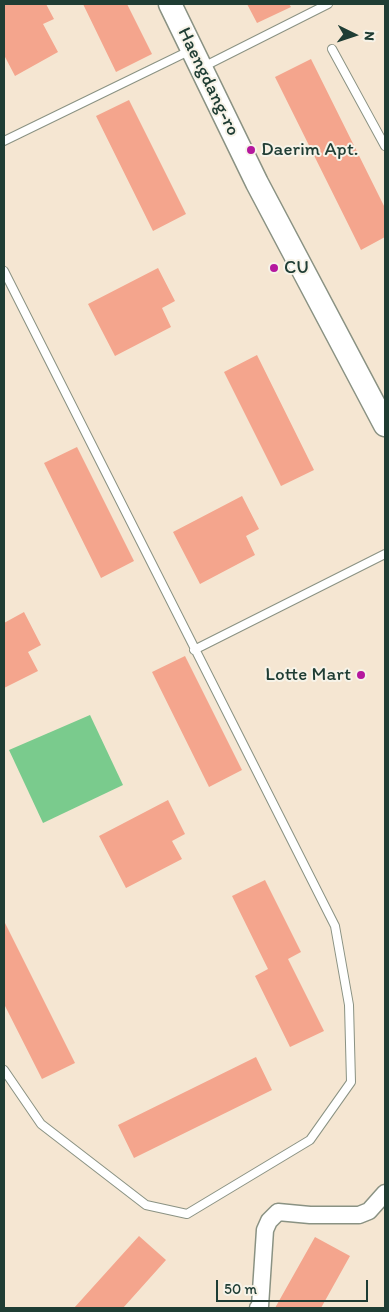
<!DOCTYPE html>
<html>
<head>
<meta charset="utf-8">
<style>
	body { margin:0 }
	#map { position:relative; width:389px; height:1312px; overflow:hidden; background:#f5e6d2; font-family:Itim,sans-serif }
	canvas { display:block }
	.frame { position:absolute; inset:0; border:5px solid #1f3d34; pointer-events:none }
	.north { position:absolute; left:329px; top:10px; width:50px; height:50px; -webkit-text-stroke:4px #f7f3e8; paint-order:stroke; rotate:94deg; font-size:14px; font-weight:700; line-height:20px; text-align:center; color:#1f3d34 }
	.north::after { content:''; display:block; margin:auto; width:18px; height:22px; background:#1f3d34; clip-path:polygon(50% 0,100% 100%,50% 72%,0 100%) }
	.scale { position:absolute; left:216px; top:1280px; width:152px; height:22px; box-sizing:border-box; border:2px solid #1f3d34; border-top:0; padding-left:6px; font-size:15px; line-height:18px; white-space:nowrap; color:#1f3d34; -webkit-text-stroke:4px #f7f3e8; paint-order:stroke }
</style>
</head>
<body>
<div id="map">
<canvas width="389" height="1312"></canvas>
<div class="frame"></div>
<div class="north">N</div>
<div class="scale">50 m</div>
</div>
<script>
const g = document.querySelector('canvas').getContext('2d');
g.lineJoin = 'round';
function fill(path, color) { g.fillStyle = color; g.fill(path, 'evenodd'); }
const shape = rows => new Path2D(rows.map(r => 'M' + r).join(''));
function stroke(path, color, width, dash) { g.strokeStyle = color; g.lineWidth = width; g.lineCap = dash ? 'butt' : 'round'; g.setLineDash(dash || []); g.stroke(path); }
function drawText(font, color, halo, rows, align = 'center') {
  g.font = font + ' Itim,sans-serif'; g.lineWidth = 4; g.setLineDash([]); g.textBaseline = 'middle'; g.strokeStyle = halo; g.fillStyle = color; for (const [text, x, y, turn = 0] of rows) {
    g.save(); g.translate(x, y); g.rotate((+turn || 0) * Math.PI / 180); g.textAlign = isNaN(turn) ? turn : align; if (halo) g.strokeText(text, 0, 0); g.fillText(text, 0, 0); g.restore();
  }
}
const green = shape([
	[90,715,123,785,43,823,9,750]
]);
const building = shape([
	[4,4,46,4,54,19,43,24,58,52,15,76,4,55],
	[83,4,127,4,152,54,116,72],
	[247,4,289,4,291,7,257,23],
	[311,59,385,208,385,237,361,250,275,77],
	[129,100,186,214,153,231,96,116],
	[158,268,175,301,162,308,171,327,115,356,88,304],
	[257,355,314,470,281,486,224,372],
	[77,447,134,561,101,578,44,463],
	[242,496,259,529,246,536,255,555,200,584,173,532],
	[24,612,41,645,28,652,38,671,4,688,4,623],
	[185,656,242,770,209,787,152,672],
	[168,800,185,834,172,841,182,859,126,888,99,836],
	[265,880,301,952,288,959,324,1031,290,1047,255,976,268,969,232,896],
	[4,921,75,1063,42,1079,4,1004],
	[256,1057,272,1090,134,1158,118,1125],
	[139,1236,166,1260,123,1308,74,1308],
	[315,1237,350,1256,321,1308,275,1308]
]);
const service = shape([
	[332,49,385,146],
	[203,67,328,4],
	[4,141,191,50],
	[4,271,335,926,349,1005,351,1082,310,1140,187,1214,146,1205,41,1124,4,1070],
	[194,650,385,554]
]);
const minor = shape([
	[258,1308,260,1306,265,1230,269,1221,278,1212,310,1215,359,1215,369,1211,385,1193]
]);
const secondary = shape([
	[170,4,257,183,385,425]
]);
const markers = [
	[251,150,5,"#b5179e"],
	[274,268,5,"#b5179e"],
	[361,675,5,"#b5179e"]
];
const streetNames = [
	["Haengdang-ro",208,82,64]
];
const poiNames = [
	["Daerim Apt.",261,150],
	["CU",284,268],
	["Lotte Mart",351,675,"right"]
];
fill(green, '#7acb8d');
fill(building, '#f4a58d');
stroke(service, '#8a9283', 10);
stroke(minor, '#8a9283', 19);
stroke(secondary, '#8a9283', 25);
stroke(service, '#fff', 8);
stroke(minor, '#fff', 16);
stroke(secondary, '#fff', 22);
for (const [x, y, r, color] of markers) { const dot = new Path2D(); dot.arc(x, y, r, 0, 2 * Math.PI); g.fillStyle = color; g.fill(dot); stroke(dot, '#f7f3e8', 2); }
drawText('19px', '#1f3d34', '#f7f3e8', streetNames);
drawText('19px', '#1f3d34', '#f7f3e8', poiNames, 'left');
</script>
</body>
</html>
